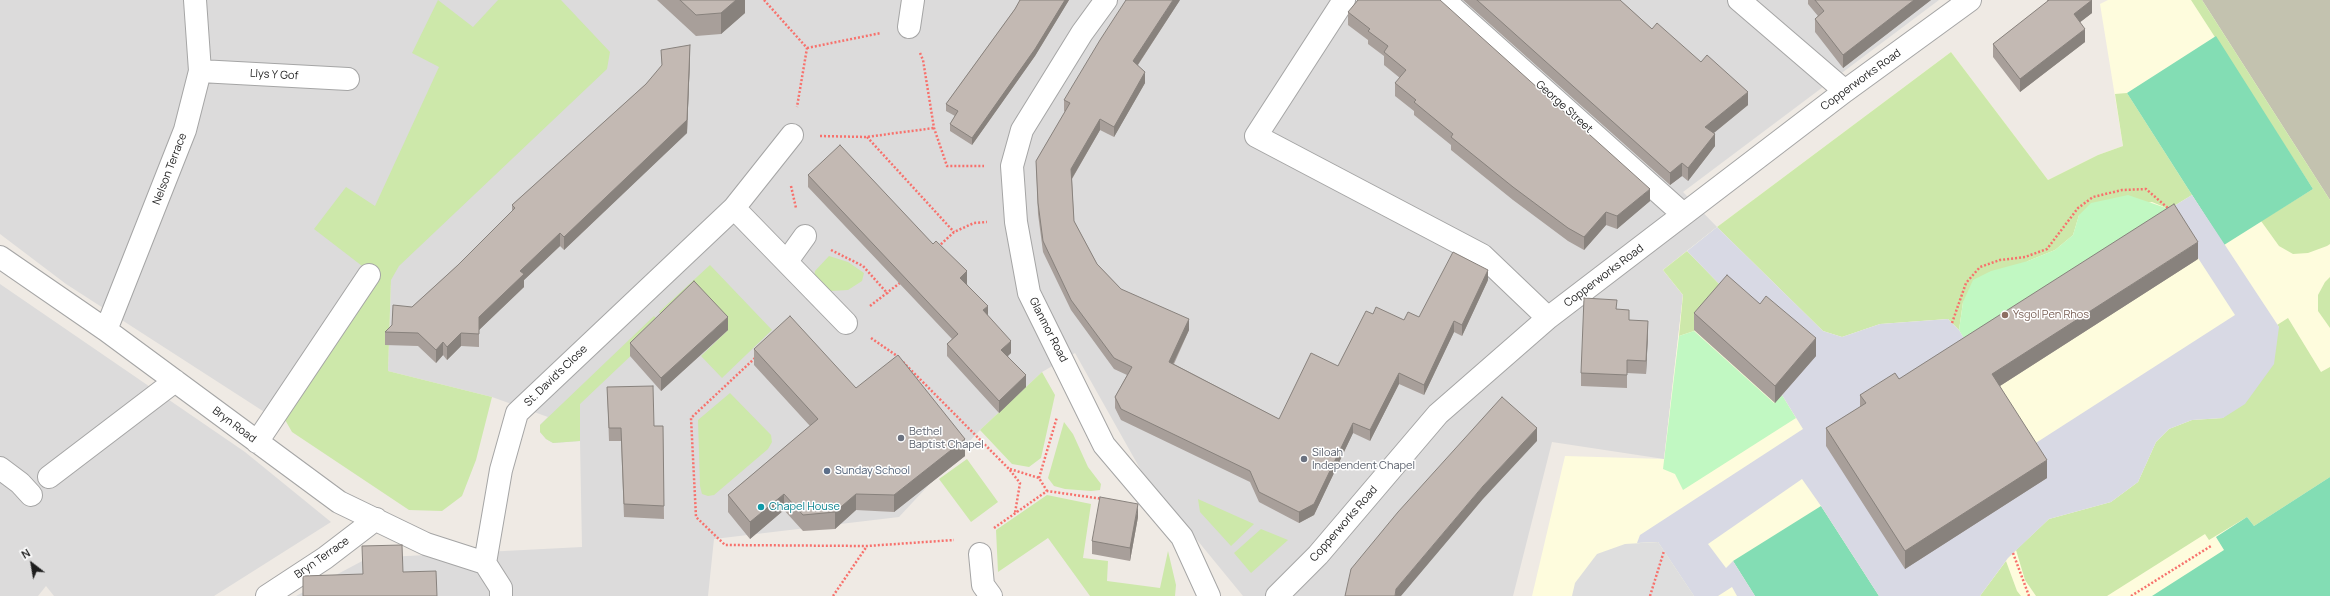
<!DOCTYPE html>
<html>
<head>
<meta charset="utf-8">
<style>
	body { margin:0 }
	#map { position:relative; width:2330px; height:596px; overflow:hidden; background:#efeae4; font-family:Manrope,sans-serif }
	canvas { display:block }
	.north { position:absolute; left:12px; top:544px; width:40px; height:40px; -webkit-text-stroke:3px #fff; paint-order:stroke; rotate:329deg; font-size:11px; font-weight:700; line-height:16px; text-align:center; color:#1e1e1e }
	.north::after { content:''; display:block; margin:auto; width:14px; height:18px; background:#1e1e1e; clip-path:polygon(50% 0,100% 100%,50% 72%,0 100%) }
</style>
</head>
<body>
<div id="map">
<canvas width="2330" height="596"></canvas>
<div class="north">N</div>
</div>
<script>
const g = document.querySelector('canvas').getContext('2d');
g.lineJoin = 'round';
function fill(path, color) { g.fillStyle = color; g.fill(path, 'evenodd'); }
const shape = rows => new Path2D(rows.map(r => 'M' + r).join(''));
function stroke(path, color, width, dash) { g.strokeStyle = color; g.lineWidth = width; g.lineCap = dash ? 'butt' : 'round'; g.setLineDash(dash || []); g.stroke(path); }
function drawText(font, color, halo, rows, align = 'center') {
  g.font = font + ' Manrope,sans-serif'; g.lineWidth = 3; g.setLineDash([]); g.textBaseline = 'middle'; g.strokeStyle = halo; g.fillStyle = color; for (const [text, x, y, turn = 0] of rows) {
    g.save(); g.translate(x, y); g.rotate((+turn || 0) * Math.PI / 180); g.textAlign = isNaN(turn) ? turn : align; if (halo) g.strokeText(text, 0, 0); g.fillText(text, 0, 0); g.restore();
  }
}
const residential = shape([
	[0,0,1939,0,1683,192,1717,227,1663,270,1683,295,1664,459,1552,442,1513,596,1243,596,1143,474,1075,353,1042,372,980,430,899,517,714,539,708,596,296,596,368,558,582,547,580,441,553,443,546,439,540,432,540,425,548,417,492,397,388,371,391,280,266,413,66,284,0,234],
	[0,284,245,452,331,522,214,596,54,596,46,586,38,596,0,596]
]);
const education = shape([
	[2108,0,2202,0,2330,200,2330,596,1532,596,1565,456,1664,459,1683,295,1663,270,1717,227,1951,52,2048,180,2098,155,2123,146,2100,4]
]);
const construction = shape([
	[2202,0,2330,0,2330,200]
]);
const grass = shape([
	[438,0,473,27,498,0,561,0,610,52,607,69,399,266,391,280,388,371,492,397,476,460,462,496,442,511,409,510,292,432,284,418,366,269,314,229,346,187,375,206,439,67,412,53],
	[2191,0,2202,0,2330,200,2330,244,2327,246,2308,253,2293,254,2279,246,2261,221,2313,189],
	[1951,52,2048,180,2098,155,2123,146,2115,94,2127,93,2192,195,2169,209,2152,202,2079,215,2073,235,2055,250,2028,261,1963,302,1959,330,1948,319,1880,324,1842,337,1823,331,1717,227],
	[1687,251,1727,292,1694,331,1679,336,1683,295,1663,270],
	[829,256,848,262,864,273,862,281,848,290,831,291,820,285,814,277,815,271],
	[710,265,772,330,722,378,701,356,728,330,666,320,659,312],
	[2330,277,2330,328,2318,311,2318,295,2325,282],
	[654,316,662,324,658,330,580,404,580,441,553,443,546,439,540,432,540,425],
	[2288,318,2321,372,2330,367,2330,477,2254,526,2247,517,2209,540,2205,534,2107,596,2036,596,2025,580,2016,550,2049,519,2111,502,2138,482,2156,442,2169,429,2192,420,2223,418,2279,327,2277,325],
	[1042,372,1055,395,1041,458,1029,467,1012,464,980,430],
	[730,393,771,435,772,442,768,449,714,495,708,496,702,494,700,486,698,420],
	[1064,422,1073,434,1088,467,1101,484,1100,490,1091,491,1065,489,1054,486,1048,478],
	[967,459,998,502,971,522,939,479],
	[1047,495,1091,504,1083,558,1108,561,1107,581,1160,588,1168,551,1176,585,1175,596,1090,596,1048,538,998,572,996,530],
	[1198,499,1254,524,1231,546,1200,512],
	[1261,529,1288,540,1251,573,1234,553],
	[2006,561,2017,591,2021,596,1980,596]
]);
const park = shape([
	[2128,195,2169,209,1971,351,1959,330,1963,302,1973,280,1991,271,2028,261,2055,250,2073,235,2079,215,2091,203],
	[1694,331,1774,403,1782,395,1796,418,1683,490,1675,474,1663,469,1679,336]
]);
const pitch = shape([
	[2216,36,2313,189,2224,245,2127,93],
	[2330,477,2330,596,2152,596,2224,550,2216,537,2247,517,2254,526],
	[1821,506,1879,596,1755,596,1733,561]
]);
const parking = shape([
	[1658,542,1694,596,1572,596,1575,583,1597,554,1625,544]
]);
const plaza = shape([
	[2192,195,2279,327,2274,364,2245,404,2223,418,2192,420,2169,429,2156,442,2138,482,2111,502,2049,519,2008,558,1980,596,1879,596,1821,506,1802,479,1708,544,1726,568,1733,561,1755,596,1737,596,1732,587,1718,596,1694,596,1658,542,1637,543,1640,535,1803,429,1782,395,1815,355,1727,292,1687,251,1717,227,1823,331,1842,337,1880,324,1948,319,1959,330,2028,448,2235,315,2174,221,2169,209]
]);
const path = shape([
	[764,0,807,48,797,107],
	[807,48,881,33],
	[920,53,923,60,934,128,947,166,984,166],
	[820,136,866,137,934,128],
	[867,137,954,232],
	[791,186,796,208],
	[938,247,954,232,974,223,987,222],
	[831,250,863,266,888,294],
	[870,306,901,282],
	[1952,323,1966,283,1980,267,2000,260,2025,257,2047,249,2078,208,2093,197,2122,190,2146,189,2169,209],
	[871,338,900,358],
	[755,358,691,418,696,517,725,545,867,546,954,540],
	[903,362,1009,469,1020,483,1015,513],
	[1010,469,1039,478,1047,491],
	[1039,478,1057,417],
	[994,528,1047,491,1103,499],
	[2013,553,2029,596],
	[833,596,867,546],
	[1650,596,1664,551],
	[2131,596,2211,546]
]);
const minor = shape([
	[1106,0,1082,33,1022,130,1012,166,1016,222,1029,293,1104,445,1182,537,1209,596],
	[1344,0,1256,136,1482,255,1548,318],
	[1444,0,1683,214],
	[1739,0,1845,91],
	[909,27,913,0],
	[200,71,348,79],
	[734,208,846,323],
	[0,257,106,330,339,502,426,544,485,563],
	[787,261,805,236],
	[106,330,185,130,200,71,195,0],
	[257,442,369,275],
	[0,468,20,483,31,495],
	[49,477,175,381],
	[980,554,983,585,991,596],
	[267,596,325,558,376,519],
	[501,596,501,588,485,563,501,470,517,413,734,208,792,135],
	[1277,596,1318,555,1438,414,1548,318,1845,91,1970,0]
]);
const wall = shape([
	[657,0,745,0,745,13,721,34,696,36],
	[1020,0,1069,0,1035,56,972,145,950,131,950,124,955,116,946,111,946,104,1015,9],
	[1180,0,1138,65,1145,83,1114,137,1100,130,1072,179,1074,221,1097,264,1121,289,1189,330,1174,364,1279,419,1338,366,1373,314,1404,320,1419,317,1488,280,1462,336,1454,332,1424,395,1399,384,1370,441,1353,433,1314,515,1299,523,1259,502,1250,482,1121,420,1115,408,1115,397,1127,375,1114,369,1071,310,1043,252,1038,214,1036,161,1065,112,1064,111,1064,100],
	[1463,0,1620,0,1652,29,1748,105,1714,133,1715,146,1688,181,1682,176,1670,185],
	[1808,0,1931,0,1843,68,1815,32,1815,19,1818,16,1808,4],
	[2047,0,2092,0,2092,13,2080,22,2085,42,2020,92,1993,57,1993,44,2047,2],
	[1348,12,1650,201,1617,229,1606,225,1584,250,1568,241,1513,200,1451,150,1451,145,1414,115,1414,111,1395,96,1395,83,1400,78,1384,65,1384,56,1368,44,1368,40,1348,25],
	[661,50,690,58,687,133,564,250,560,246,524,280,524,287,479,330,479,347,461,346,447,360,443,355,436,363,418,346,385,345,385,332,412,307,458,265,512,211,512,205,646,84,662,66],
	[808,175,967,284,1011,353,1008,356,1026,387,999,413,947,356,947,344,952,339,808,187],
	[2198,259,2000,386,2047,478,1905,569,1826,446,1826,428,1860,407,1860,395],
	[1760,304,1816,356,1775,403,1694,330,1694,313],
	[1617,309,1629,320,1648,334,1646,374,1627,373,1627,388,1581,386,1581,373],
	[728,330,661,391,630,356,630,343],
	[754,349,856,388,965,456,894,512,856,510,835,529,803,531,784,510,750,539,728,512,728,495,810,426,754,365],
	[607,387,654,426,663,426,664,519,624,517,621,441,609,441],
	[1138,517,1130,561,1092,554,1092,541]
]);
const shadedWall = shape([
	[736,0,745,0,745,13,721,34,721,13],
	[1065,0,1069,0,1035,56,972,145,972,138],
	[1173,0,1180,0,1133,72,1133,61],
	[1914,0,1931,0,1843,68,1843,55],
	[2092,0,2092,13,2074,27,2074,14],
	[2085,29,2085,42,2020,92,2020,79],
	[690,45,690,58,687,133,564,250,564,237],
	[1145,72,1145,83,1114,137,1114,127],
	[1748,92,1748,105,1705,140,1705,127],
	[1100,119,1100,130,1071,180,1071,169],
	[1715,134,1715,146,1688,181,1688,168],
	[1682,163,1682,176,1670,185,1670,173],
	[1650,189,1650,201,1617,229,1617,216],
	[1606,212,1606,225,1584,250,1584,237],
	[560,233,560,246,524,280,524,287,479,330,479,347,479,317,520,271],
	[2198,242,2198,259,1992,391,1992,374],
	[1488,270,1488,280,1462,336,1462,325],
	[967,271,967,284,960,290,960,278],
	[988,306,988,318,983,310],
	[728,317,728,330,661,391,661,378],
	[1189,319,1189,330,1169,372,1169,362],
	[1454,321,1454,332,1424,395,1424,385],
	[1648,321,1648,334,1646,374,1646,361],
	[461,333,461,346,447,360,447,347],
	[1816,338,1816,356,1775,403,1775,386],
	[1011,341,1011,353,1001,362,1001,350],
	[443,342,443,355,436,363,436,350],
	[1399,373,1399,384,1370,441,1370,430],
	[1026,375,1026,387,999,413,999,401],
	[1353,423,1353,433,1314,515,1299,523,1299,512],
	[1537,428,1537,441,1483,499,1401,596,1395,596,1396,589,1483,486],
	[965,439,965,456,894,512,894,495],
	[2047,460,2047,478,1905,569,1905,551],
	[784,494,784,510,750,539,750,522],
	[856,494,856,510,835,529,835,512],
	[1138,504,1138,517,1130,561,1130,548]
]);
const building = shape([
	[680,0,736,0,721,13,696,15,680,0],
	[1020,0,1065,0,1035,49,972,138,950,124,958,111,946,104,1015,9,1020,0],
	[1126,0,1173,0,1133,61,1145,72,1114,127,1100,119,1071,169,1074,221,1097,264,1121,289,1189,319,1169,362,1279,419,1311,353,1338,366,1366,311,1373,314,1376,307,1404,320,1408,312,1419,317,1453,252,1488,270,1462,325,1454,321,1424,385,1399,373,1370,430,1353,423,1314,504,1299,512,1259,492,1250,471,1121,409,1115,397,1132,367,1114,358,1071,300,1043,241,1038,203,1036,161,1070,103,1064,100,1100,40,1126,0],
	[1358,0,1440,0,1650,189,1617,216,1606,212,1584,237,1568,228,1513,187,1451,137,1453,134,1414,102,1416,100,1395,83,1406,70,1384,52,1388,46,1368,31,1370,29,1348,12,1358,0],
	[1477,0,1620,0,1652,29,1657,23,1701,62,1707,55,1748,92,1705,127,1715,134,1688,168,1682,163,1670,173,1477,0],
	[1815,0,1914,0,1843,55,1815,19,1824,11,1815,0],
	[2049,0,2092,0,2074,14,2085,29,2020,79,1993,44,2049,0],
	[690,45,687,120,564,237,560,233,520,271,524,274,479,317,479,334,461,333,447,347,443,342,436,350,418,333,385,332,392,325,393,305,412,307,458,265,515,208,512,205,646,84,662,65,661,50,690,45],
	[840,145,933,244,936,241,967,271,960,278,988,306,983,310,1011,341,1001,350,1026,375,999,401,947,344,958,334,808,175,840,145],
	[2174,204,2198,242,1992,374,2047,460,1905,551,1826,428,1866,403,1860,395,1895,373,1899,379,2174,204],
	[1727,275,1760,304,1766,296,1816,338,1775,386,1694,313,1727,275],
	[694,281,728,317,661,378,630,343,694,281],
	[1584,298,1617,300,1616,309,1629,310,1629,320,1648,321,1646,361,1627,360,1627,375,1581,373,1584,298],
	[790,316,856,388,898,355,965,439,894,495,856,494,835,512,803,515,784,494,750,522,728,495,818,419,754,349,790,316],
	[653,386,654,426,663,426,664,506,624,504,621,428,609,428,607,387,653,386],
	[1502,397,1537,428,1483,486,1396,589,1395,596,1345,596,1351,569,1398,512,1502,397],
	[1100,497,1138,504,1130,548,1092,541,1100,497],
	[402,545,403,572,436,571,437,596,303,596,303,576,363,574,362,546,402,545]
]);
const markers = [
	[2005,315,4,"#8d6e63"],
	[901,438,4,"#6b7280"],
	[1304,459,4,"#6b7280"],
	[827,471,4,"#5c6f8a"],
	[761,507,4,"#0f9aa8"]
];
const streetNames = [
	["Llys Y Gof",274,75,3],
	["Copperworks Road",1861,80,-36],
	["George Street",1564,107,42],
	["Nelson Terrace",170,169,-69],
	["Copperworks Road",1604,276,-37],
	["Glanmor Road",1048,330,63],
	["St. David's Close",556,376,-44],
	["Bryn Road",234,425,37],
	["Copperworks Road",1344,524,-49],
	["Bryn Terrace",322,558,-35]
];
const educationNames = [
	["Ysgol Pen Rhos",2013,315]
];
const worshipNames = [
	["Bethel",909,432],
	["Baptist Chapel",909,445],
	["Siloah",1312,453],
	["Independent Chapel",1312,466]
];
const serviceNames = [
	["Sunday School",835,471]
];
const cultureNames = [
	["Chapel House",769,507]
];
fill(residential, '#dcdbdb');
fill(education, '#fefcdd');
fill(construction, '#c3c2af');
fill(grass, '#cde8aa');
fill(park, '#c1f8c2');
fill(pitch, '#83ddb4');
fill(parking, '#dedede');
fill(plaza, '#d8d9e4');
stroke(minor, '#a5a5a5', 24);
stroke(path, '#f7716c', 2.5, [2, 2]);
stroke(minor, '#fff', 22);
fill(wall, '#a89f9a');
fill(shadedWall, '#88827d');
fill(building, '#c3b9b3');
stroke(building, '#88827d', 1);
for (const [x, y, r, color] of markers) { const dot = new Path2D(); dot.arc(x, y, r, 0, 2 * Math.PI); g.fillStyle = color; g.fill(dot); stroke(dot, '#fff', 1.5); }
drawText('11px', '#1e1e1e', '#fff', streetNames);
drawText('11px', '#785e54', '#fff', educationNames, 'left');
drawText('11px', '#5b616d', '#fff', worshipNames, 'left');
drawText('11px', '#4e5e75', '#fff', serviceNames, 'left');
drawText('11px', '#0d838f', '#fff', cultureNames, 'left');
</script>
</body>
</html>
